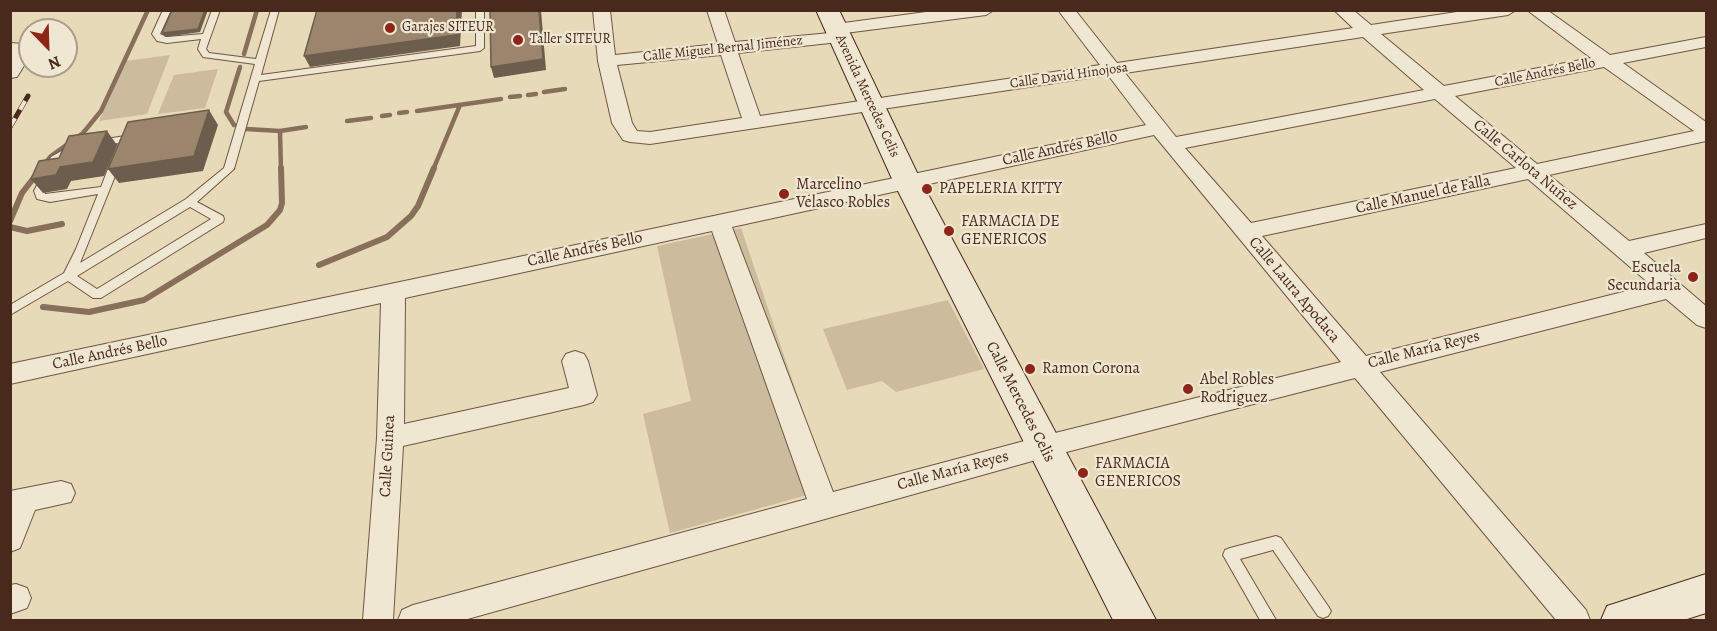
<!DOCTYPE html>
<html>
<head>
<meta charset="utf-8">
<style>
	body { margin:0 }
	#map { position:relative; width:1717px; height:631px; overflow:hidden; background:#e6dab8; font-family:Alegreya,serif }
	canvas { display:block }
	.frame { position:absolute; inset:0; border:12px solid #49291c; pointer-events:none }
	.north { position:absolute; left:18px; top:18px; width:60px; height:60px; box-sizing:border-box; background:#efe7d1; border:2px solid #ad9b89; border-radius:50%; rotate:157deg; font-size:16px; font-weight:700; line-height:24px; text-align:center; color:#49291c }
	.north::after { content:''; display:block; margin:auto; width:21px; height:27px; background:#8f2418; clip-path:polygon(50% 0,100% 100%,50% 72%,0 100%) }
</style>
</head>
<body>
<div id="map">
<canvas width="1717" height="631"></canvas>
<div class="frame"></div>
<div class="north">N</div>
</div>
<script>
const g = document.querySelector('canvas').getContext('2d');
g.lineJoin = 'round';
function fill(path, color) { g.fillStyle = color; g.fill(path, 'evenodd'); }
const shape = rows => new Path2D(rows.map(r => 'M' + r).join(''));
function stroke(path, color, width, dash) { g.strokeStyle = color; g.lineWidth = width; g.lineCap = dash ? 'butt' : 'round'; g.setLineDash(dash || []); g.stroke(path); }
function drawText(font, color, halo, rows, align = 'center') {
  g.font = font + ' Alegreya,serif'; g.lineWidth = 4.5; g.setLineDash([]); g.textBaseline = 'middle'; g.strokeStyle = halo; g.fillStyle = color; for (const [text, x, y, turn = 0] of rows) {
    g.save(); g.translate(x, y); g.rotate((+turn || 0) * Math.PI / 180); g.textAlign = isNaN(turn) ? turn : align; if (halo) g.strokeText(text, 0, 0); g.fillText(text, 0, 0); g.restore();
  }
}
const green = shape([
	[170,55,147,114,99,121,126,61],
	[218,69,205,108,158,114,174,75],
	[741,228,829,489,670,533,643,414,691,401,657,246],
	[948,300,984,369,896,392,882,381,847,390,823,329]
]);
const streamFar1 = shape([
	[244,54,257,10],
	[544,92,565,89],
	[528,95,536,94],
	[510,97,520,96],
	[417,111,501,99],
	[399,113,407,112],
	[382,116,390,115],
	[347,121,371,118],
	[234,125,226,112,240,67],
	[246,129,280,131,306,127],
	[280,131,281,170],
	[44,165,51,156,83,133,101,111,148,10],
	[433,170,460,105]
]);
const stream = shape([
	[10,221,22,193,36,175],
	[10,227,27,231,62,224],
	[319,265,387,237,411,216,418,206,434,168],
	[43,307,89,312,144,300,267,225,280,210,282,203,281,168]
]);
const lane = shape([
	[163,10,171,10,160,34,167,37,203,34,212,10,220,10,206,49,209,53,256,59,271,10,279,10,261,75,476,46,476,10,484,10,484,48,480,51,259,81,234,169,197,202,223,216,224,219,223,222,101,298,93,298,68,281,10,315,10,305,64,273,76,249,98,194,50,202,37,199,34,191,51,157,72,145,76,144,81,147,59,161,44,191,45,194,101,187,118,143,100,146,95,143,100,140,125,136,130,139,80,263,186,199,224,168,255,64,203,57,198,49,201,39,167,43,157,41,152,34,163,10],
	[190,207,211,219,97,289,77,276,190,207],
	[1276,536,1281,538,1328,606,1331,611,1328,616,1323,618,1318,616,1273,550,1240,559,1276,620,1260,620,1223,555,1225,550,1230,548,1276,536]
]);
const street = shape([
	[593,10,610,10,615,55,718,44,707,10,724,10,735,42,830,33,827,29,830,25,836,24,941,10,994,10,986,15,845,33,848,37,845,41,839,42,738,53,760,116,1100,65,1058,10,1075,10,1117,63,1353,28,1334,10,1353,10,1371,25,1470,10,1516,10,1508,15,1381,34,1444,86,1591,58,1527,10,1547,10,1610,55,1706,37,1706,47,1623,63,1706,122,1706,141,1549,175,1629,241,1706,224,1706,238,1644,253,1706,306,1706,328,1697,325,1666,299,1380,372,1586,610,1590,620,1556,620,1355,378,1043,458,464,620,398,620,402,610,413,605,807,499,712,231,405,298,404,424,569,388,562,361,566,354,575,351,584,354,588,361,597,395,593,402,584,405,403,446,393,620,363,620,377,438,381,303,10,384,10,364,1146,125,1108,75,650,144,630,142,623,140,612,123,598,61,593,10],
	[1363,37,1424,90,1176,137,1125,73,1363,37],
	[721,55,742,118,650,132,637,131,632,123,617,65,721,55],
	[1604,67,1694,131,1537,164,1455,96,1604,67],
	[1435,99,1516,168,1251,223,1185,148,1435,99],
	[1154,135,1341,362,1043,436,833,492,732,227,1154,135],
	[1528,179,1651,285,1366,356,1262,236,1528,179],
	[10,43,24,44,30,56,17,77,10,78,10,43],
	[61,481,71,484,75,493,71,502,35,510,20,548,10,552,10,491,61,481],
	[16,584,27,588,31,598,27,608,10,614,10,585,16,584]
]);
const secondary = shape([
	[816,10,839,10,921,181,1156,620,1113,620,893,181,816,10],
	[1706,574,1706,613,1684,620,1601,620,1607,606,1706,574]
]);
const rail = shape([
	[10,127,28,96]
]);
const shadedWall = shape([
	[205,10,208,10,200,32,165,37,162,33],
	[457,10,462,10,460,46,310,67,304,56],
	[539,10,541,10,546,70,494,78,491,67],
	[209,110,218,125,203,171,119,183,108,169],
	[107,131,117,145,104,176,71,181,67,189,43,193,31,179,60,167]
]);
const building = shape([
	[172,10,205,10,198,29,162,33,172,10],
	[317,10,457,10,456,35,304,56,317,10],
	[490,10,539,10,543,59,491,67,490,10],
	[209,110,194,156,108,169,128,122,209,110],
	[107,131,93,162,60,167,56,175,31,179,39,161,59,158,69,136,107,131]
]);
const markers = [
	[390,28,6,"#8f2418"],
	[518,40,6,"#8f2418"],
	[927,189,6,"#8f2418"],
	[784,194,6,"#8f2418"],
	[949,231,6,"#8f2418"],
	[1693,277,6,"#8f2418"],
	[1030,369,6,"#8f2418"],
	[1188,389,6,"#8f2418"],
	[1083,473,6,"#8f2418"]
];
const farPoinames = [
	["Garajes SITEUR",402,28],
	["Taller SITEUR",530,40]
];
const farStreetnames = [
	["Calle Miguel Bernal Jiménez",723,49,-6],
	["Calle Andrés Bello",1545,73,-11],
	["Calle David Hinojosa",1069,76,-8],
	["Avenida Mercedes Celis",867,96,65]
];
const streetNames = [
	["Calle Andrés Bello",1060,149,-12],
	["Calle Carlota Nuñez",1525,165,40],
	["Calle Manuel de Falla",1423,195,-12],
	["Calle Andrés Bello",585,250,-12],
	["Calle Laura Apodaca",1294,290,50],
	["Calle María Reyes",1424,350,-14],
	["Calle Andrés Bello",110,353,-12],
	["Calle Mercedes Celis",1020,402,63],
	["Calle Guinea",388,456,-87],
	["Calle María Reyes",953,471,-15]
];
const poiNames = [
	["Marcelino",796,185],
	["Velasco Robles",796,203],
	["PAPELERIA KITTY",939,189],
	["FARMACIA DE",961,222],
	["GENERICOS",961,240],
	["Escuela",1681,268,"right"],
	["Secundaria",1681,286,"right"],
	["Ramon Corona",1042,369],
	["Abel Robles",1200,380],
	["Rodriguez",1200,398],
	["FARMACIA",1095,464],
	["GENERICOS",1095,482]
];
fill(green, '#cbbc9d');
stroke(streamFar1, '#876f5a', 4.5);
stroke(stream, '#876f5a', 6);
stroke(lane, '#705543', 2);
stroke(street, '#705543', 2);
stroke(secondary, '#49291c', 2);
fill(lane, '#efe7d1');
fill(street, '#efe7d1');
fill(secondary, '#efe7d1');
stroke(rail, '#49291c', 5);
stroke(rail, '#efe7d1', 4, [10]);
fill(shadedWall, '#6c5d4c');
fill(building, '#9b856d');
stroke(building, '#6c5d4c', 1.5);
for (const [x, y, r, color] of markers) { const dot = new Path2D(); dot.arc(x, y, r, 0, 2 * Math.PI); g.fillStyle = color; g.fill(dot); stroke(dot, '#efe7d1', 2); }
drawText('14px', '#49291c', '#efe7d1', farPoinames, 'left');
drawText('14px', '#49291c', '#efe7d1', farStreetnames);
drawText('16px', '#49291c', '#efe7d1', streetNames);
drawText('16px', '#49291c', '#efe7d1', poiNames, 'left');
</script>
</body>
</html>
